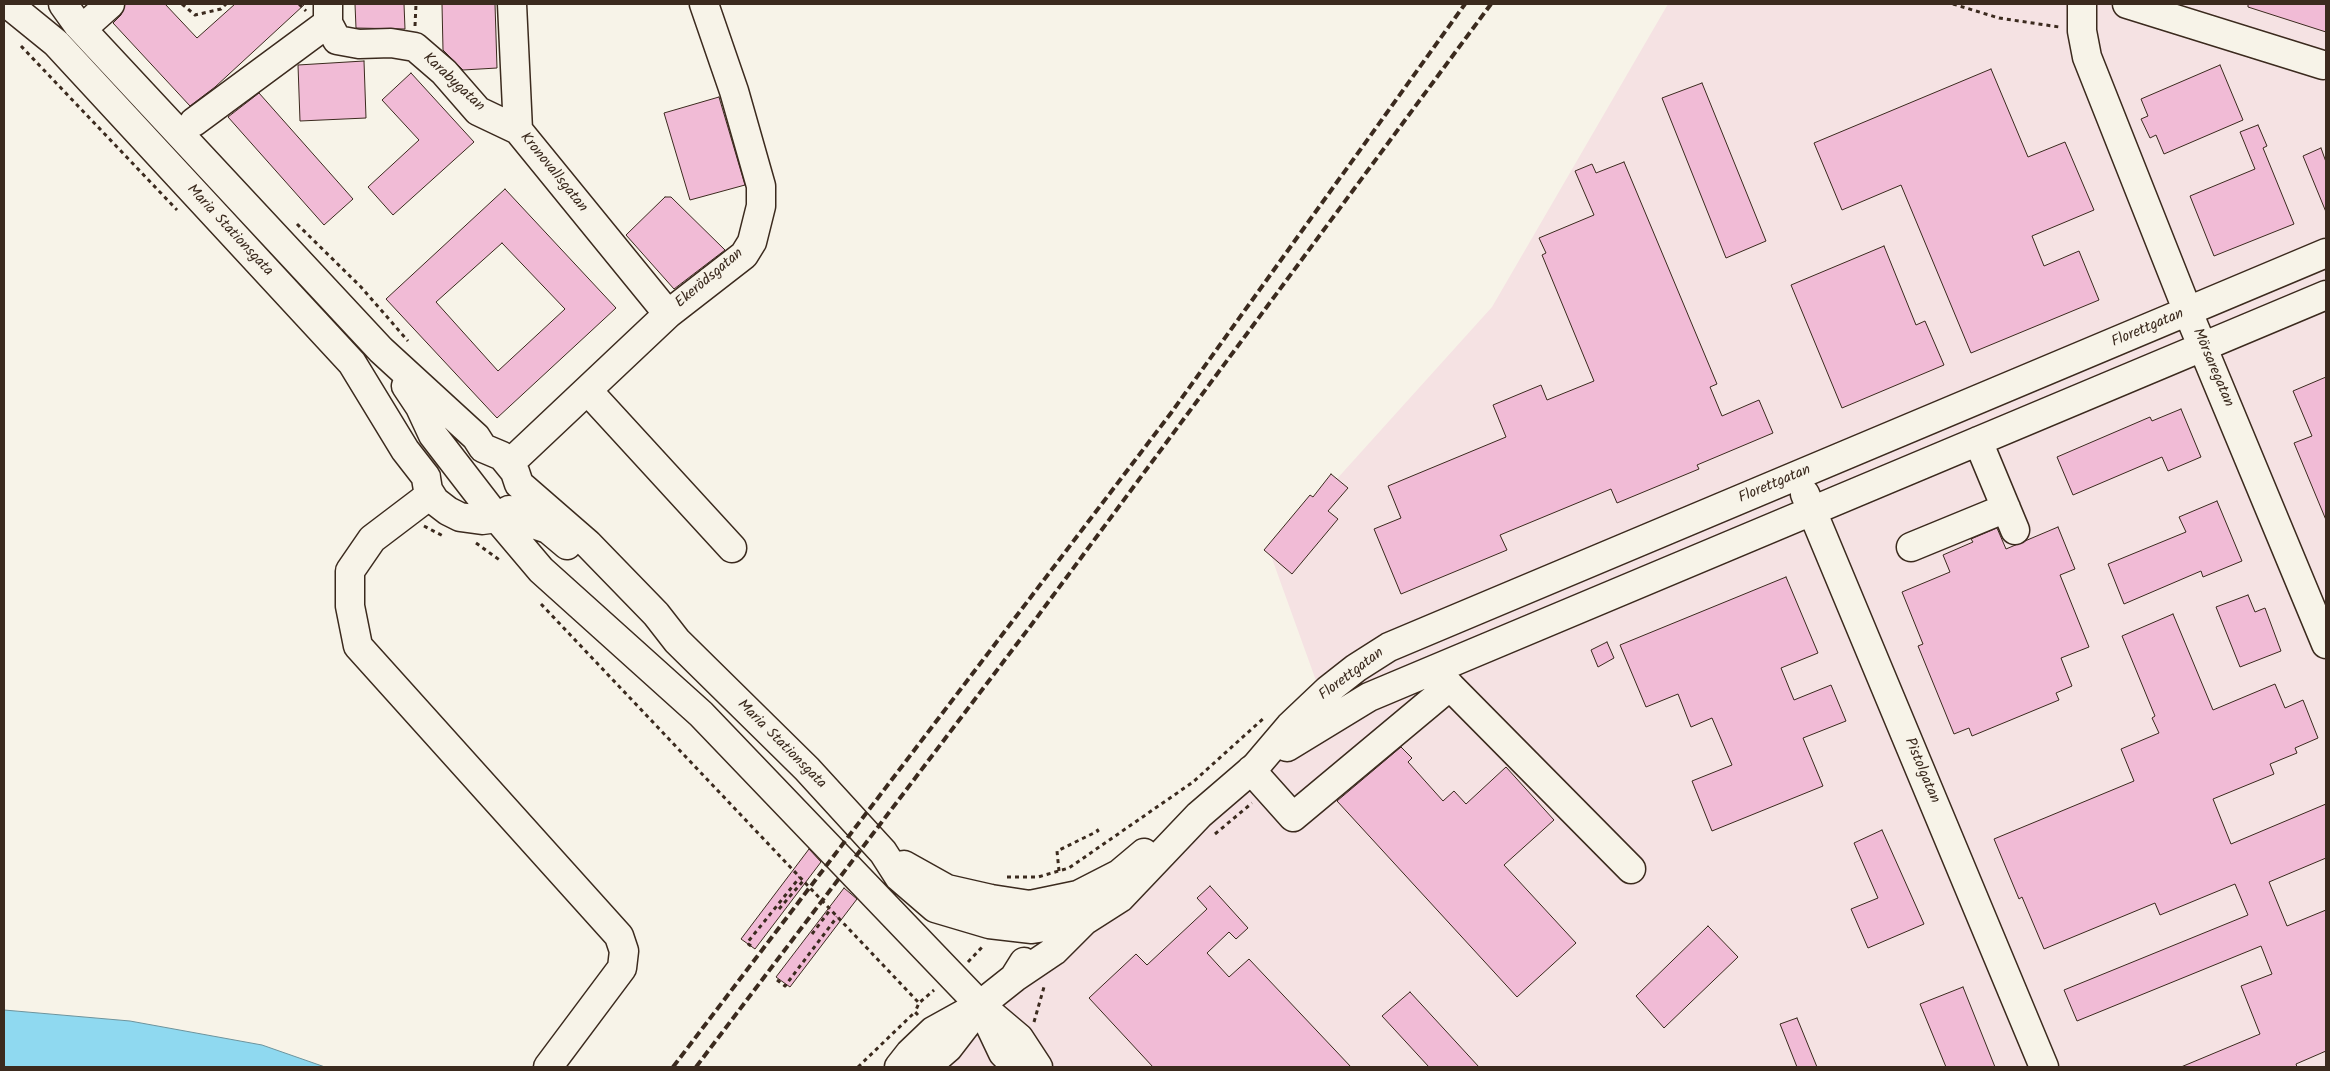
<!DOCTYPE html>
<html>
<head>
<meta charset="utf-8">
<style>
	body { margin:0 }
	#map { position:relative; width:2330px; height:1071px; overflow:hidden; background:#f7f3e8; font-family:Kalam,sans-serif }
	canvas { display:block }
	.frame { position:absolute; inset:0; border:5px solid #3b2a1e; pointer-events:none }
</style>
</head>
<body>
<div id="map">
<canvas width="2330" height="1071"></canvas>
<div class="frame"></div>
</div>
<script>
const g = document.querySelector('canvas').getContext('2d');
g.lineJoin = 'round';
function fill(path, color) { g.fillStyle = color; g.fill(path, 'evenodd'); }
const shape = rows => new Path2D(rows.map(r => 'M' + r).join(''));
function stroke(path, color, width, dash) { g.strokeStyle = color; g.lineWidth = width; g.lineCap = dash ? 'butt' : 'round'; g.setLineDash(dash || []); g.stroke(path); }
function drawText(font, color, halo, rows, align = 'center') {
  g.font = font + ' Kalam,sans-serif'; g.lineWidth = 5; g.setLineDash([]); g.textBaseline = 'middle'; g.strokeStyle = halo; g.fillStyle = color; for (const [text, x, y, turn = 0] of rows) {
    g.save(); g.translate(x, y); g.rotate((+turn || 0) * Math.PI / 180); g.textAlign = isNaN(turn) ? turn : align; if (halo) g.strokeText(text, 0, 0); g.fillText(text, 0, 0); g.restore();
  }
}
const built = shape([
	[1668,4,2326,4,2326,1067,942,1067,1044,965,1323,700,1270,553,1492,307]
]);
const water = shape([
	[4,1010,130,1021,262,1045,325,1067,4,1067,4,1010]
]);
const building = shape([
	[125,4,165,4,197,38,235,4,305,4,215,87,190,106,113,23,121,15,125,4],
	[355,4,404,4,405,29,356,28,355,4],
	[442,4,495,4,497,68,463,70,443,50,442,4],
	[2248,4,2326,4,2326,32,2248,7,2248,4],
	[364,61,366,118,300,121,298,65,364,61],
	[2220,65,2243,120,2164,154,2156,135,2150,138,2141,119,2148,116,2141,99,2220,65],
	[1991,69,2028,157,2065,142,2094,210,2032,236,2044,266,2079,251,2099,300,1971,353,1901,185,1842,210,1814,143,1991,69],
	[411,73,474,142,393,215,368,187,419,140,382,100,411,73],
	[1702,83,1766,241,1726,258,1662,98,1702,83],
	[259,93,353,199,324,225,228,117,259,93],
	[719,97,745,185,690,200,664,113,719,97],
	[2258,125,2267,146,2263,148,2294,224,2214,256,2190,196,2255,169,2240,132,2258,125],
	[2321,148,2326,162,2326,212,2303,156,2321,148],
	[1624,162,1717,384,1710,387,1722,416,1759,400,1773,433,1697,465,1699,469,1617,503,1611,489,1500,535,1507,550,1401,594,1374,529,1401,518,1388,486,1506,437,1493,405,1541,385,1547,400,1594,381,1542,255,1546,253,1539,238,1594,215,1575,171,1592,164,1596,173,1624,162],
	[505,189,616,308,497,418,386,299,505,189],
	[502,243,565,309,498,371,436,302,502,243],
	[665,197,671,197,725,250,674,289,626,235,665,197],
	[1884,246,1916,325,1925,321,1944,365,1842,408,1791,285,1884,246],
	[2326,377,2326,520,2294,443,2312,436,2293,391,2326,377],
	[2181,409,2201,457,2168,471,2162,457,2073,495,2057,457,2150,417,2152,421,2181,409],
	[1331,474,1348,488,1328,511,1338,519,1292,574,1264,550,1310,495,1313,497,1331,474],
	[2217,501,2242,561,2203,577,2201,571,2124,604,2108,564,2186,532,2179,517,2217,501],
	[2058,527,2075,569,2060,575,2089,647,2061,658,2072,686,2056,693,2059,700,1972,736,1969,728,1954,734,1918,646,1923,644,1902,592,1950,572,1943,555,1973,542,1971,539,1997,528,2006,549,2058,527],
	[1786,577,1818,653,1781,668,1794,700,1831,685,1846,721,1803,738,1823,786,1712,831,1692,781,1732,765,1712,718,1691,727,1678,694,1646,707,1620,645,1786,577],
	[2248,595,2255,612,2265,608,2281,651,2240,667,2216,607,2248,595],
	[2173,614,2213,710,2275,684,2285,708,2303,700,2318,738,2295,748,2297,753,2270,764,2274,774,2213,799,2231,844,2326,804,2326,858,2269,882,2287,926,2326,910,2326,1051,2296,1064,2297,1067,2181,1067,2260,1034,2241,986,2272,974,2261,946,2077,1021,2064,990,2248,915,2235,884,2160,915,2155,903,2044,949,2022,897,2019,899,1994,839,2134,781,2121,749,2159,733,2152,718,2155,716,2122,636,2173,614],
	[1607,642,1614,658,1598,667,1591,650,1607,642],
	[1401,747,1412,758,1408,762,1443,801,1454,791,1466,804,1506,767,1554,820,1504,865,1576,943,1517,997,1337,801,1401,747],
	[1882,830,1924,924,1868,948,1851,909,1878,898,1854,843,1882,830],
	[809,849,821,862,755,949,741,939,809,849],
	[1210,886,1248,928,1236,939,1229,932,1207,953,1229,977,1249,959,1351,1067,1153,1067,1089,998,1136,954,1147,965,1207,909,1197,898,1210,886],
	[844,888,857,899,790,987,776,977,844,888],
	[1708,926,1738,957,1664,1028,1636,996,1708,926],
	[1963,987,1995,1067,1946,1067,1920,1004,1963,987],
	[1410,992,1479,1067,1429,1067,1382,1016,1410,992],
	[1797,1018,1817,1067,1797,1067,1780,1024,1797,1018]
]);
const path = shape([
	[182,4,195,15,221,9,226,4],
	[299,4,306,11],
	[1953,4,1999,18,2059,27],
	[415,26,416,4],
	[21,46,177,210],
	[297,224,361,287,408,341],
	[424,526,445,537],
	[476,543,501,561],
	[541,604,919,1003],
	[1215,834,1252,803],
	[1059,871,1057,851,1098,831,1095,827],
	[1007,877,1038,877,1069,868,1193,782,1265,717],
	[779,909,803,881],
	[812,934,830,910],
	[751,946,747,943,800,877],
	[968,962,984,945],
	[777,980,785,986,837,917],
	[918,1015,915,1012,919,1003,934,990],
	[1034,1022,1044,987],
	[858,1067,915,1012]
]);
const minor = shape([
	[8,4,56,43,352,363,405,450,426,477],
	[63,4,78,25,381,350,476,437,483,448,502,456,515,472,519,484,588,544,656,614,677,641,807,769,883,852,899,877,935,908,989,924,1032,929,1084,921],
	[328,4,328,23,337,40,359,44,391,43,415,47,444,72,478,111,518,130],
	[512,4,518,130,668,314],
	[2082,4,2082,31,2087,57,2188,312,2326,644],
	[2127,4,2323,65],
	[82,29,110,4],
	[194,122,328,23],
	[406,386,420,407,433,435,497,518,541,570,701,714,980,1005,1019,1038,1038,1067],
	[588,391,732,548],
	[1978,441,2015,530],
	[509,464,668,314,744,255,752,242,761,206,761,186,734,91,704,4],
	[426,478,428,490,435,501,448,511,460,517,482,520,497,518,509,510],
	[1805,494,2044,1067],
	[430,495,372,539,350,571,350,606,358,646,619,936,624,951,622,968,548,1067],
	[504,514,548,529,567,545],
	[1911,547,2006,508],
	[1434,670,1631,869],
	[1287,747,1369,697,2326,295],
	[1251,770,1293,817,1450,686],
	[904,865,947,889,991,899,1030,905,1078,895,1119,874,1144,853],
	[1014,978,1054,951,1084,921,1120,898,1199,815,1256,766,1290,726,1328,690,1356,668,1389,647,2326,253],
	[984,1013,1003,1053,1017,1067],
	[899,1067,910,1053,933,1031,980,1005,1014,978,1024,962],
	[926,1067,948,1048,975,1013]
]);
const rail = shape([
	[673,1067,1171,413,1465,4],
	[696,1067,1032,624,1491,4]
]);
const streetNames = [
	["Karabygatan",453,83,43],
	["Kronovallsgatan",553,173,51],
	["Maria Stationsgata",229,231,47],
	["Ekerödsgatan",710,279,-40],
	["Florettgatan",2148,329,-23],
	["Mörsaregatan",2212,368,67],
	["Florettgatan",1775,485,-23],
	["Florettgatan",1352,675,-37],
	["Maria Stationsgata",781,745,45],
	["Pistolgatan",1921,771,67]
];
fill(built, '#f5e2e3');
fill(water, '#8fd9f0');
stroke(water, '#6d939c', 1);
fill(building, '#f1bbd6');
stroke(building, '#3b2a1e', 1);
stroke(minor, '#3b2a1e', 31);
stroke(path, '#3b2a1e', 3, [4, 4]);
stroke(minor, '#f7f3e8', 28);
stroke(rail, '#3b2a1e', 4, [8, 4]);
drawText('15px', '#3b2a1e', '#f7f3e8', streetNames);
</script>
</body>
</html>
